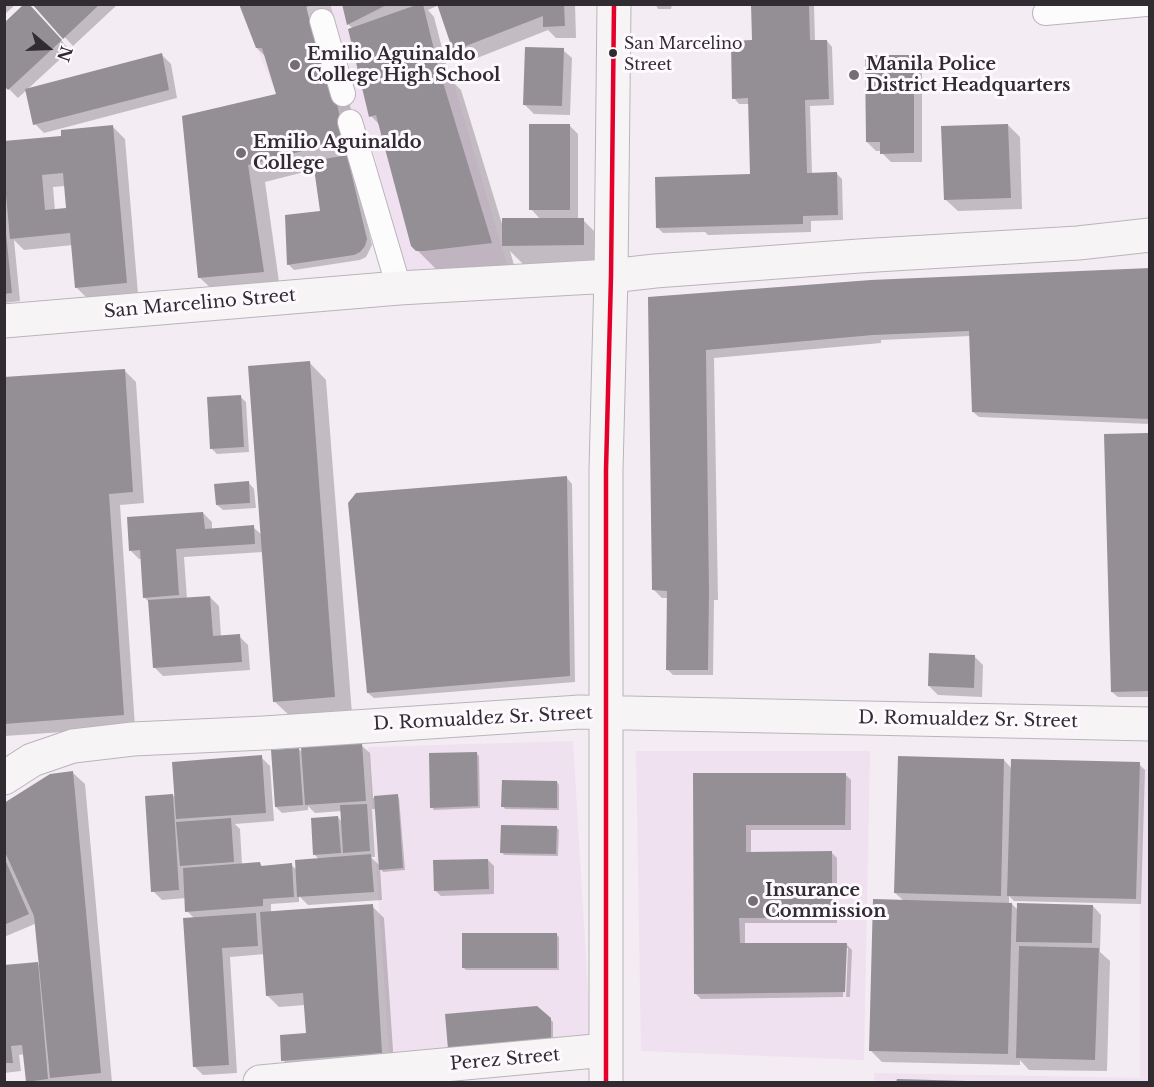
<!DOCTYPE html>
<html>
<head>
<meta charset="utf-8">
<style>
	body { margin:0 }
	#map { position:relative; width:1154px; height:1087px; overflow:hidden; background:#f3ecf3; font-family:"Libre Baskerville",serif }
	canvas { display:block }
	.frame { position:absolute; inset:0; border:6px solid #312c31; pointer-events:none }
	.north { position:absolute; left:18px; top:18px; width:60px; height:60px; -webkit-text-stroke:4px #fef9ff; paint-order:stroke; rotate:109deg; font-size:16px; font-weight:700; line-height:24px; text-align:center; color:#312c31 }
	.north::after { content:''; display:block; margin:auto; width:21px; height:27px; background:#312c31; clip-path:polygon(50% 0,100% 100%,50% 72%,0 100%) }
</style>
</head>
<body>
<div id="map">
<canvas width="1154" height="1087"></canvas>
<div class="frame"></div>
<div class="north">N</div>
</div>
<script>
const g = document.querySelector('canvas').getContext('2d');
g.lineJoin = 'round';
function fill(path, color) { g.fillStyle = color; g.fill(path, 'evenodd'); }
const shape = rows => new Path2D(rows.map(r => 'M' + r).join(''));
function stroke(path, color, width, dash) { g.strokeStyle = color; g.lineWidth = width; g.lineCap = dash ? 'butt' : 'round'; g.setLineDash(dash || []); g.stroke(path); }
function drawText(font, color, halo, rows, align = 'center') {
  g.font = font + ' "Libre Baskerville",serif'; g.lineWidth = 6; g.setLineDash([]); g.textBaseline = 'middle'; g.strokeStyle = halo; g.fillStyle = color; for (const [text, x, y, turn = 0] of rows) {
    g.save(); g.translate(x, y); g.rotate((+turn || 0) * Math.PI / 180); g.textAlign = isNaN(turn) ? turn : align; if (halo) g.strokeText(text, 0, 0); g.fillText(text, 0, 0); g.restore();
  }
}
const built = shape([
	[239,5,390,5,347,25,362,89,448,64,508,268,405,276,369,134,249,165,264,272,198,278,182,116,276,94],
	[573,741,591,1040,389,1053,368,747],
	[636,751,870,751,864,1060,641,1051],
	[1140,769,1149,769,1149,1082,874,1082,874,1073,1140,1078]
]);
const shadow = shape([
	[4,4,16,4,4,15],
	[34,4,118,4,73,46],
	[240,4,320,4,349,101,361,157,352,163,372,245,366,257,360,260,294,270,288,264,322,213,316,169,265,182,280,289,217,294,199,277,278,95,266,57,257,48],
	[343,4,575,4,576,38,556,38,548,30,467,62,455,50,439,5,428,10,434,17,450,79,461,90,503,227,541,220,531,209,569,125,578,134,578,220,583,220,606,243,606,268,527,268,510,251,514,265,441,274,412,245,381,126,371,116,353,29,348,24],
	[655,4,672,4,671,9,658,9],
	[752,4,814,4,815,42,827,41,832,47,834,105,810,106,812,174,837,174,842,179,843,220,811,221,811,232,708,235,705,232,663,233,657,227,753,176,750,104,739,104,734,98,753,42],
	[36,13,70,50,18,98,4,84],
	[563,50,572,58,570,115,534,114,525,105],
	[162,55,171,64,177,98,44,133,35,124],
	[913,56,922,65,922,162,891,162,882,153,882,151,876,151,867,142],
	[1008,125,1020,137,1022,209,958,211,946,200],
	[113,127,125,139,138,294,88,299,76,287,73,245,24,250,14,240,20,301,4,303,4,190,8,193],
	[65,186,67,210,55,211,53,187],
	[1150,270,1150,424,979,417,973,412,971,336,881,340,881,343,714,358,718,600,714,600,713,675,673,675,667,669,669,598,662,598,653,589,649,299],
	[309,362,326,380,352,714,292,718,274,701,263,552,184,557,187,599,210,597,219,606,221,637,239,636,248,645,250,670,163,676,154,667,150,603,145,598,142,559,139,559,130,550,203,513,212,522,212,530,253,527,262,535],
	[124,370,136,382,144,503,120,505,135,727,5,736,4,379],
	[240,396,246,402,249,452,217,454,212,449],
	[1148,434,1150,436,1150,697,1118,697,1112,692],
	[567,478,572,484,575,682,374,698,368,693],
	[249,483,254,489,256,508,223,510,217,505],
	[974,656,983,665,982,697,938,695,929,686],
	[361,745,370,753,373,798,397,796,399,798,405,870,383,872,380,868,382,900,308,905,299,896,299,902,271,904,271,913,372,906,384,918,394,1065,295,1072,283,1060,308,1034,305,1005,279,1007,267,995,265,954,230,957,237,1073,203,1075,194,1066,194,918,187,911,186,898,162,900,153,891,146,798,176,796,261,757,270,766,274,821,235,824,240,829,242,865,260,864,263,867,291,865,297,870,320,860,315,855,338,817,342,822,342,811,315,813,308,806,308,810,282,813,276,807,299,749,303,753],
	[372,809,376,809,380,866,371,857,375,857],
	[476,753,479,756,480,808,434,810,432,807],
	[1004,760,1012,769,1139,764,1145,770,1141,904,1014,901,1009,896,1009,904,1012,904,1018,910,1093,906,1101,915,1100,952,1110,961,1107,1071,1029,1070,1020,1060,1020,1065,882,1062,870,1050,904,901,895,893],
	[73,773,85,784,112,1082,29,1082,25,1054,19,1055,21,1071,4,1073,4,966,37,963,41,967,37,923,4,937,4,804],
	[845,774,851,780,851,830,751,830,751,853,832,853,837,858,837,923,745,923,745,944,846,944,852,950,850,997,846,997,848,948,845,948,843,997,701,999,695,993,694,775],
	[557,782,559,785,559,810,505,809,503,806],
	[557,828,559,830,558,856,504,855,502,852],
	[488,860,494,866,494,894,441,896,435,890],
	[557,935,559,937,559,970,466,970,463,967],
	[537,1007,553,1022,553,1045],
	[898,1081,991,1082,898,1082]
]);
const building = shape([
	[24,4,29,4,62,40,8,90,4,86,4,23],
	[32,4,100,4,63,39],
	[239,4,309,4,332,82,345,140,248,165,264,272,198,278,182,116,276,94,262,48,256,48],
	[342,4,388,4,347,25],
	[419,4,423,4,438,66,492,243,424,251,416,251,411,246,376,115,369,117,348,29],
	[437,4,564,4,565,26,543,27,543,16,453,51],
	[751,4,809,4,810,40,827,40,829,99,805,100,807,173,837,172,838,215,803,216,803,224,656,228,655,177,750,174,748,98,732,99,731,41,752,40],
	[525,47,564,48,562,106,523,105],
	[162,53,169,90,33,125,25,89],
	[865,55,914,55,914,153,880,154,880,142,866,142],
	[529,124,570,124,570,210,529,210],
	[1008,124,1011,198,944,200,941,126],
	[113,125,127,283,75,288,70,233,10,239,4,173,4,141,61,136,61,130],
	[63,173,66,208,45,210,42,175],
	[347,155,367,239,365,246,360,252,354,255,287,265,285,215,320,211,313,161],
	[502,218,584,218,584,245,502,246],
	[4,233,6,233,12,293,4,294],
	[1150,268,1150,419,972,412,969,331,873,335,706,350,709,592,708,670,666,670,667,591,652,590,648,297,871,280],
	[310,361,335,697,273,702,248,366],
	[125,369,133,492,109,494,124,715,4,724,4,377],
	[241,395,244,447,210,449,207,397],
	[1148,433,1150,691,1111,692,1104,434],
	[567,476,570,676,367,693,348,503,356,493],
	[249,481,250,503,216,505,214,484],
	[203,512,205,529,254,525,255,544,176,549,179,595,143,598,140,550,129,551,127,517],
	[210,596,213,636,240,634,242,662,153,668,148,600],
	[929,653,975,655,974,688,928,686],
	[362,743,366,801,305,805,301,747],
	[299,748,303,805,275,807,271,750],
	[477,752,478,806,430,808,429,753],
	[262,755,266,813,176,819,172,762],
	[898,756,1004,759,1001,896,894,893],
	[1011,759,1140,762,1136,899,1007,896],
	[73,771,101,1073,50,1078,34,916,4,850,4,803,50,774],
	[693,773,846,773,845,825,746,825,746,852,832,851,832,918,739,918,740,943,847,943,845,992,694,994],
	[502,780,557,781,557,808,501,807],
	[173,794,179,890,151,892,145,796],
	[398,794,403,868,379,870,374,796],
	[367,804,370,851,343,853,340,805],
	[338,816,341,853,313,855,311,818],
	[231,818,234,862,180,866,176,822],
	[501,825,557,826,556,854,500,853],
	[371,854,374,892,297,897,295,860],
	[4,857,29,914,4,925],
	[488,859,489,889,434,891,433,860],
	[260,862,261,866,292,863,294,897,263,899,263,906,185,912,183,868],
	[873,899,1012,903,1008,1054,869,1051],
	[1017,903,1093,905,1092,943,1016,942],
	[373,904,382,1053,281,1061,280,1035,306,1033,303,993,266,996,260,912],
	[256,913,258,946,222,948,229,1065,193,1067,183,918],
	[462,933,557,933,557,968,462,968],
	[1019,946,1099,948,1095,1060,1016,1058],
	[38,962,48,1079,26,1082,22,1045,11,1046,13,1063,4,1063,4,965],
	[537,1006,551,1018,551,1043,448,1049,445,1014],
	[897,1079,967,1081,967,1082,896,1082]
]);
const streetTunnel = shape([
	[318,4,322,21]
]);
const street = shape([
	[1045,13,1146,4],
	[322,21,343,94],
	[350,122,399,288]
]);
const secondary = shape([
	[4,321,399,288,611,276,655,271,859,256,1078,243,1150,235],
	[4,778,32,760,73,746,133,739,264,733,580,712,1150,724],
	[260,1082,606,1050],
	[606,1082,606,470,611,276,614,4]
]);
const bus1 = shape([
	[606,1082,606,470,611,276,614,4]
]);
const markers = [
	[613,53,5,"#312c31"],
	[295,65,6,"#756f75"],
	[854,75,6,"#756f75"],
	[241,153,6,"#756f75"],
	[753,901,6,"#756f75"]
];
const busNames = [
	["San Marcelino",624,44],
	["Street",624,65]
];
const poiNames = [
	["Emilio Aguinaldo",307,55],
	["College High School",307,76],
	["Manila Police",866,65],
	["District Headquarters",866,86],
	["Emilio Aguinaldo",253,143],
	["College",253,164],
	["Insurance",765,891],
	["Commission",765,912]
];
const streetNames = [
	["San Marcelino Street",200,304,-5],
	["D. Romualdez Sr. Street",483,719,-3],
	["D. Romualdez Sr. Street",968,720,1],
	["Perez Street",505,1060,-5]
];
fill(built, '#efe1ef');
fill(shadow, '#0003');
fill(building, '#938f95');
stroke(streetTunnel, '#ccc6cc', 24, [24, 12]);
stroke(street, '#bab4ba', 26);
stroke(secondary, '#bab4ba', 35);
stroke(street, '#fdfcfd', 24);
stroke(secondary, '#f7f4f6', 33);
stroke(bus1, '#e4002b', 4.5);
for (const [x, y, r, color] of markers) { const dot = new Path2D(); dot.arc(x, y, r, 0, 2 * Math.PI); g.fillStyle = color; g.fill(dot); stroke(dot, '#fef9ff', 2); }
drawText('16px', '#312c31', '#fef9ff', busNames, 'left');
drawText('bold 18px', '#312c31', '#fef9ff', poiNames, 'left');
drawText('18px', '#312c31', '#fef9ff', streetNames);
</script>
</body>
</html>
